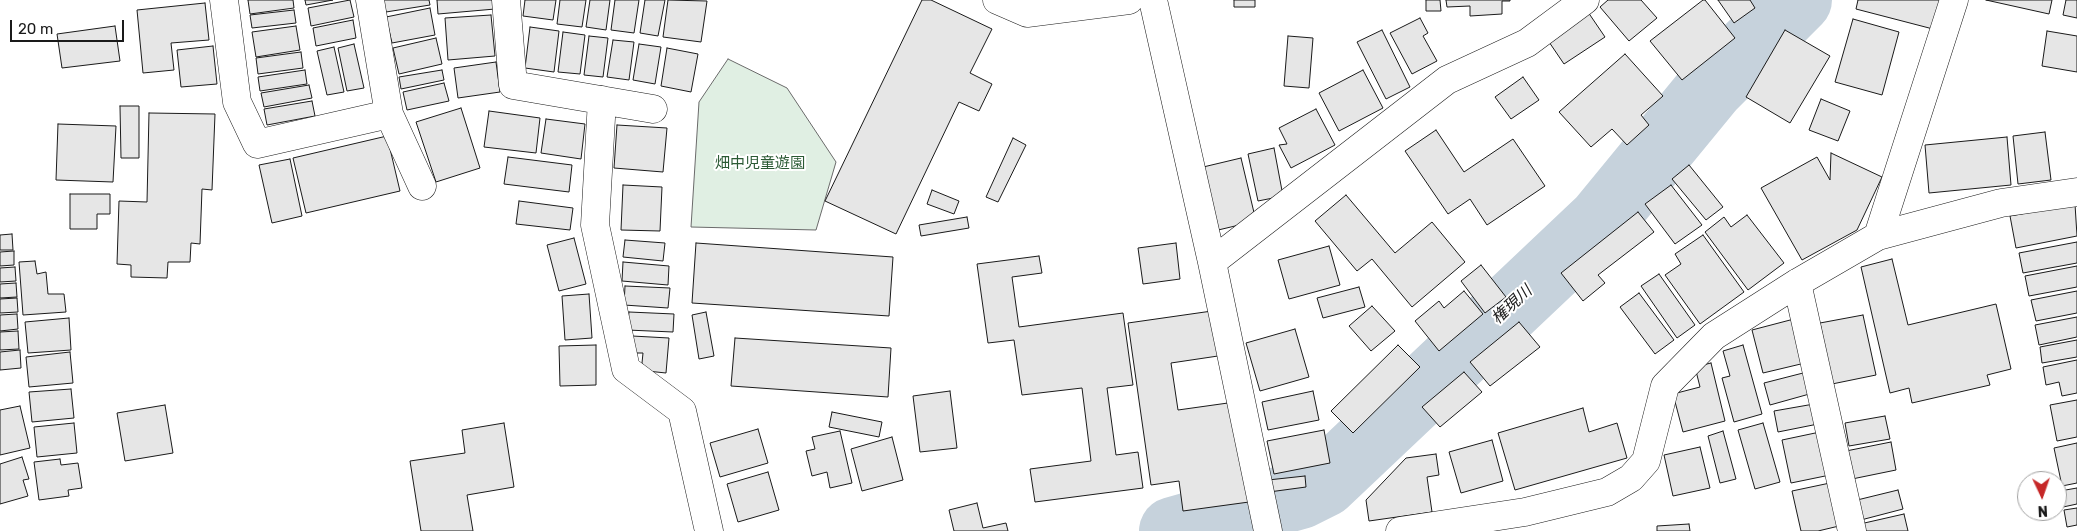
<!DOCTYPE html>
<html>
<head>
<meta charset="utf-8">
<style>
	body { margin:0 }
	#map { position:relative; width:2077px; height:531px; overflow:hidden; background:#fff; font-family:Rubik,sans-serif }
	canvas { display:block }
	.north { position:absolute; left:2017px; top:471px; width:50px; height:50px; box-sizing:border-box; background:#fff; border:1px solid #a3a3a3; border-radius:50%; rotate:177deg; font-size:14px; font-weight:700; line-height:20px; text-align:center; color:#1a1a1a }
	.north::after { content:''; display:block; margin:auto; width:18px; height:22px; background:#c62828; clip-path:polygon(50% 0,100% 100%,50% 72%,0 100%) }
	.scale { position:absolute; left:10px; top:20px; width:114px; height:22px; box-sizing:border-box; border:2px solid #1a1a1a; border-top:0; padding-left:6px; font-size:15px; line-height:18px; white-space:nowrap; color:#1a1a1a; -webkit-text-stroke:4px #fff; paint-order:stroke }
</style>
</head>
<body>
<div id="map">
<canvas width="2077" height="531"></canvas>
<div class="north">N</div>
<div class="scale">20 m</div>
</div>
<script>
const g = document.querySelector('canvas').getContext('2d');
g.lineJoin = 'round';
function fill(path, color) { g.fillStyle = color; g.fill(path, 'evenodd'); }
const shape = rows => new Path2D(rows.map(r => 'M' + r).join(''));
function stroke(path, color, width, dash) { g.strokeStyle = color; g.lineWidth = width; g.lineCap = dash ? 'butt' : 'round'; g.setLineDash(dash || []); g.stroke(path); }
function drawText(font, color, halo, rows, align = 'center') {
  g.font = font + ' Rubik,"Noto Sans JP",sans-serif'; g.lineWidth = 4; g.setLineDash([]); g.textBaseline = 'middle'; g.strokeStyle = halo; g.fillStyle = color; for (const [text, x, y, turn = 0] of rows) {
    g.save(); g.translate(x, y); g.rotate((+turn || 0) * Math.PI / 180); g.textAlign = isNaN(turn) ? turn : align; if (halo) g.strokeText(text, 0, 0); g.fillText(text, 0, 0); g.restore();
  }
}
const green = shape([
	[728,59,787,88,836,162,816,230,691,227,699,102,728,59]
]);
const river = shape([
	[1173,531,1300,495,1324,483,1601,221,1711,87,1798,0]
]);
const building = shape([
	[248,0,293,0,294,8,250,14,248,0],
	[305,0,333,0,306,5,305,0],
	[350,0,354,17,311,26,308,8,350,0],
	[383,0,429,0,430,5,386,12,383,0],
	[437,0,494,0,495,9,438,14,437,0],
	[525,0,556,0,553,20,523,16,525,0],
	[560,0,586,0,582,27,557,24,560,0],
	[590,0,610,0,606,30,586,27,590,0],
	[615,0,639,0,634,33,611,30,615,0],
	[645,0,665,0,658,36,640,33,645,0],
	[668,0,707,1,701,42,663,37,668,0],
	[922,0,931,0,992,29,970,73,992,84,979,111,959,102,896,234,825,201,922,0],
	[1234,0,1255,0,1255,7,1234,7,1234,0],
	[1426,0,1440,0,1441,11,1426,11,1426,0],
	[1446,0,1510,0,1510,1,1502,1,1502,14,1470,16,1470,6,1447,7,1446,0],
	[1608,0,1641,0,1657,18,1629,41,1600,7,1608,0],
	[1703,0,1705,0,1735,38,1682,80,1650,41,1703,0],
	[1718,0,1750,0,1755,8,1734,23,1718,0],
	[1858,0,1941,0,1933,29,1856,9,1858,0],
	[1986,0,2052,0,2049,14,1986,0],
	[2066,0,2077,0,2077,18,2063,15,2066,0],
	[205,3,209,40,171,43,174,70,143,73,137,10,205,3],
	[430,8,435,35,392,43,386,17,430,8],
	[294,10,296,23,252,28,250,15,294,10],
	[1588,12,1605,37,1564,64,1547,39,1588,12],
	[491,15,495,56,448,60,445,18,491,15],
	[1420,18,1428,33,1423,36,1437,61,1412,74,1390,33,1420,18],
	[1853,19,1899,32,1882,95,1835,82,1853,19],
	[353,20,356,38,316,46,313,28,353,20],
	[115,26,120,61,62,68,57,34,115,26],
	[296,26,300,50,256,57,252,32,296,26],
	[530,27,559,31,554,72,525,68,530,27],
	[1382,30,1410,87,1386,99,1357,42,1382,30],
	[1785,30,1830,56,1790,123,1746,97,1785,30],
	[2047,31,2077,36,2077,72,2042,66,2047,31],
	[563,32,585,35,580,74,558,72,563,32],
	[589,36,608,38,603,77,584,75,589,36],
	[1288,36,1313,38,1309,88,1284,86,1288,36],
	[436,38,442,64,399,74,393,48,436,38],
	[613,40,634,42,629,80,607,77,613,40],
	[354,44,364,88,347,91,338,48,354,44],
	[639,44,661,47,655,84,633,80,639,44],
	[213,46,217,84,181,87,177,50,213,46],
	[334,47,344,92,327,95,317,51,334,47],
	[667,48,698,54,691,92,661,86,667,48],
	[301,52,303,68,258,74,256,58,301,52],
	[1625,54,1663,96,1641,115,1649,125,1627,145,1612,129,1591,147,1559,112,1625,54],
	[496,62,500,92,458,98,454,68,496,62],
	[305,70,307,84,260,91,258,77,305,70],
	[442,70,444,80,401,89,399,77,442,70],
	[1363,70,1383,108,1339,131,1319,93,1363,70],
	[1523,77,1539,100,1511,119,1495,97,1523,77],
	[444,83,449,101,407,110,403,92,444,83],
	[309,85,312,98,264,107,261,93,309,85],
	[1821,99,1850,111,1838,141,1809,130,1821,99],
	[312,101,315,116,267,125,264,109,312,101],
	[120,106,139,106,139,158,121,158,120,106],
	[461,108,480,168,436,182,416,122,461,108],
	[1316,109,1335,145,1291,168,1279,145,1287,144,1279,128,1316,109],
	[489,111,540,118,536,153,484,147,489,111],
	[149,113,215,114,212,190,202,189,200,244,191,243,190,262,168,262,167,278,131,277,131,265,117,264,119,201,147,202,149,113],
	[546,119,585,124,581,159,541,153,546,119],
	[58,124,116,126,113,182,56,180,58,124],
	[617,125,667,128,663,172,614,168,617,125],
	[1436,130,1464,172,1513,139,1545,186,1487,225,1470,199,1448,214,1405,151,1436,130],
	[2045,132,2051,180,2018,184,2013,136,2045,132],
	[387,136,400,191,306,213,293,158,387,136],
	[2007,137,2011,185,1929,193,1925,145,2007,137],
	[1013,138,1026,145,998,202,986,197,1013,138],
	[1274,148,1283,196,1258,201,1248,154,1274,148],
	[1831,153,1882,177,1857,230,1802,260,1761,188,1817,157,1830,180,1831,153],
	[508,157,572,165,569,192,504,184,508,157],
	[1241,158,1256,221,1214,231,1199,168,1241,158],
	[290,159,302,216,272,223,259,165,290,159],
	[1689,165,1723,207,1706,220,1672,179,1689,165],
	[623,185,662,187,660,231,621,230,623,185],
	[1671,185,1702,225,1675,244,1645,204,1671,185],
	[932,190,959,201,954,214,927,204,932,190],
	[70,194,110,194,110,214,97,214,97,229,70,229,70,194],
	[1346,195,1395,253,1432,222,1465,262,1412,307,1372,259,1357,271,1315,221,1346,195],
	[519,201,573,208,570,230,516,224,519,201],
	[2075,204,2077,236,2016,248,2010,216,2075,204],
	[1638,212,1654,232,1598,275,1605,283,1583,301,1561,273,1638,212],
	[1747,215,1784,263,1748,290,1705,232,1724,217,1731,227,1747,215],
	[967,217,969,228,921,236,919,225,967,217],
	[12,234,13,250,0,250,0,235,12,234],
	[1703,235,1744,292,1700,324,1665,275,1681,264,1675,254,1703,235],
	[574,238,586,284,559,291,547,245,574,238],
	[625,240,665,243,663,261,623,257,625,240],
	[2077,242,2077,263,2023,273,2019,253,2077,242],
	[696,243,893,257,889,316,692,303,696,243],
	[1176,243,1180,279,1143,284,1138,248,1176,243],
	[1329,246,1340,285,1289,299,1278,260,1329,246],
	[14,251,14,265,0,266,0,252,14,251],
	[1039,256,1042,273,1012,277,1019,327,1123,313,1133,385,1107,388,1116,455,1138,452,1143,488,1035,502,1030,469,1091,461,1082,388,1022,395,1014,340,988,343,977,264,1039,256],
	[1892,259,1908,325,1996,304,2011,369,1987,375,1990,385,1912,403,1909,388,1890,393,1861,267,1892,259],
	[35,261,37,274,46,272,48,294,64,294,66,312,23,315,19,262,35,261],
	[623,262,669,266,668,285,622,281,623,262],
	[1481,265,1506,297,1485,313,1461,281,1481,265],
	[2077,266,2077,287,2029,296,2025,276,2077,266],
	[15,267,16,281,0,282,0,268,15,267],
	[1659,274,1695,325,1677,338,1641,286,1659,274],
	[16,283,17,297,0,298,0,284,16,283],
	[625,286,670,288,668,308,624,305,625,286],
	[1359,287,1365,307,1323,318,1317,298,1359,287],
	[1464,291,1483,314,1439,351,1415,321,1439,301,1444,308,1464,291],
	[2077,291,2077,313,2036,321,2031,300,2077,291],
	[1639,293,1674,340,1655,354,1620,307,1639,293],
	[589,294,592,338,565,340,562,296,589,294],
	[17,298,18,312,0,313,0,299,17,298],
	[1372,306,1395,331,1371,351,1349,326,1372,306],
	[1212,311,1218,356,1171,363,1178,410,1235,402,1249,502,1183,511,1179,481,1151,485,1128,323,1212,311],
	[629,312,674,314,673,332,627,330,629,312],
	[706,312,714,356,699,359,692,315,706,312],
	[17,314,18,329,0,331,0,315,17,314],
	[1863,315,1876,375,1832,384,1820,323,1863,315],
	[2077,317,2077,337,2039,345,2035,325,2077,317],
	[69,318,71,350,28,353,25,322,69,318],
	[1794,319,1805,363,1763,373,1752,330,1794,319],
	[1519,322,1540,347,1490,386,1470,362,1519,322],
	[1295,329,1309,377,1260,391,1246,343,1295,329],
	[18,331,19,349,0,350,0,332,18,331],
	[632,336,669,338,666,373,647,371,642,363,643,353,631,353,632,336],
	[735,338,891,348,888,397,731,386,735,338],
	[2077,340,2077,357,2042,363,2040,347,2077,340],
	[596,345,596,385,560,386,559,346,596,345],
	[1398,345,1420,367,1353,433,1331,411,1398,345],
	[1743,345,1762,414,1734,422,1722,378,1730,376,1723,351,1743,345],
	[20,350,21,368,0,370,0,352,20,350],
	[70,352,73,383,29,387,26,357,70,352],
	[2077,360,2077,393,2062,396,2059,382,2046,385,2043,367,2077,360],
	[1711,363,1725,421,1683,432,1673,394,1700,387,1695,367,1711,363],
	[1464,372,1482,392,1440,427,1422,407,1464,372],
	[1807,372,1813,393,1770,405,1764,383,1807,372],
	[71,389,74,418,32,422,29,392,71,389],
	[950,391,957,448,920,452,913,396,950,391],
	[1313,391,1319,420,1268,430,1262,402,1313,391],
	[2077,400,2077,437,2057,441,2050,405,2077,400],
	[1814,404,1818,424,1778,432,1774,411,1814,404],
	[165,405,173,453,125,461,117,413,165,405],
	[20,406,30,448,0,455,0,410,20,406],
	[1583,408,1589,432,1617,423,1627,458,1515,490,1498,433,1583,408],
	[832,412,882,422,879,437,829,427,832,412],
	[1885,416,1890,439,1849,446,1845,423,1885,416],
	[74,423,77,453,37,457,34,427,74,423],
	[504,423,514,487,467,495,473,531,421,531,410,461,465,453,462,430,504,423],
	[1763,423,1780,482,1755,489,1738,430,1763,423],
	[758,429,768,463,720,477,710,443,758,429],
	[1324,430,1330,463,1274,474,1267,441,1324,430],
	[840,431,852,483,830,488,827,472,812,476,806,451,815,449,812,437,840,431],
	[1723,431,1736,479,1720,483,1708,436,1723,431],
	[1820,432,1830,475,1791,483,1782,440,1820,432],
	[892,437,903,480,862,491,851,449,892,437],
	[1492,440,1503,481,1461,493,1449,452,1492,440],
	[1891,442,1896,470,1852,479,1846,451,1891,442],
	[2077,443,2077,483,2062,486,2054,448,2077,443],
	[1700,447,1710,488,1673,496,1664,455,1700,447],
	[1436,454,1439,475,1427,477,1432,512,1369,521,1366,500,1406,458,1436,454],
	[22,457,29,479,23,480,28,496,0,504,0,464,22,457],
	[60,459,61,465,78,463,82,488,68,490,69,496,39,500,34,462,60,459],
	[768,472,779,510,738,522,727,484,768,472],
	[1305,476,1306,487,1269,492,1268,480,1305,476],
	[1830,483,1839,526,1818,531,1801,531,1792,491,1830,483],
	[2077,488,2077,504,2063,507,2060,491,2077,488],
	[1898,490,1903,509,1857,521,1853,501,1898,490],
	[977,503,983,528,1006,523,1008,531,954,531,949,510,977,503],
	[2077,508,2077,525,2067,527,2064,510,2077,508],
	[1904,514,1908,531,1862,531,1860,524,1904,514],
	[1689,524,1690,531,1657,531,1657,526,1689,524]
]);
const minor = shape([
	[224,0,237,102,257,144,389,114],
	[370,0,389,114,422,186],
	[506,0,513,85,653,109],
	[997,0,1027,13,1129,0],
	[1153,0,1212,262,1268,531],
	[602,100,595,225,626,369,682,411,709,531],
	[1878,236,1954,0],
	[1212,262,1447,80,1527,43,1585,0],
	[1797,283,1852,531],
	[1400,531,1525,512,1607,492,1631,478,1646,461,1665,386,1714,336,1797,283,1878,236,2001,203,2077,192]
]);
const parkNames = [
	["畑中児童遊園",760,164]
];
const waterNames = [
	["権現川",1512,305,-43]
];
fill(green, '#e0efe3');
stroke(green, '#6a6a6a', 1);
stroke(river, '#c6d2dc', 68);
fill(building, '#e6e6e6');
stroke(building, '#1a1a1a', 1);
stroke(minor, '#1a1a1a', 29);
stroke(minor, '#fff', 28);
drawText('15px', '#2b5a34', '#fff', parkNames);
drawText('italic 16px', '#1a1a1a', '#fff', waterNames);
</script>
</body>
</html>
